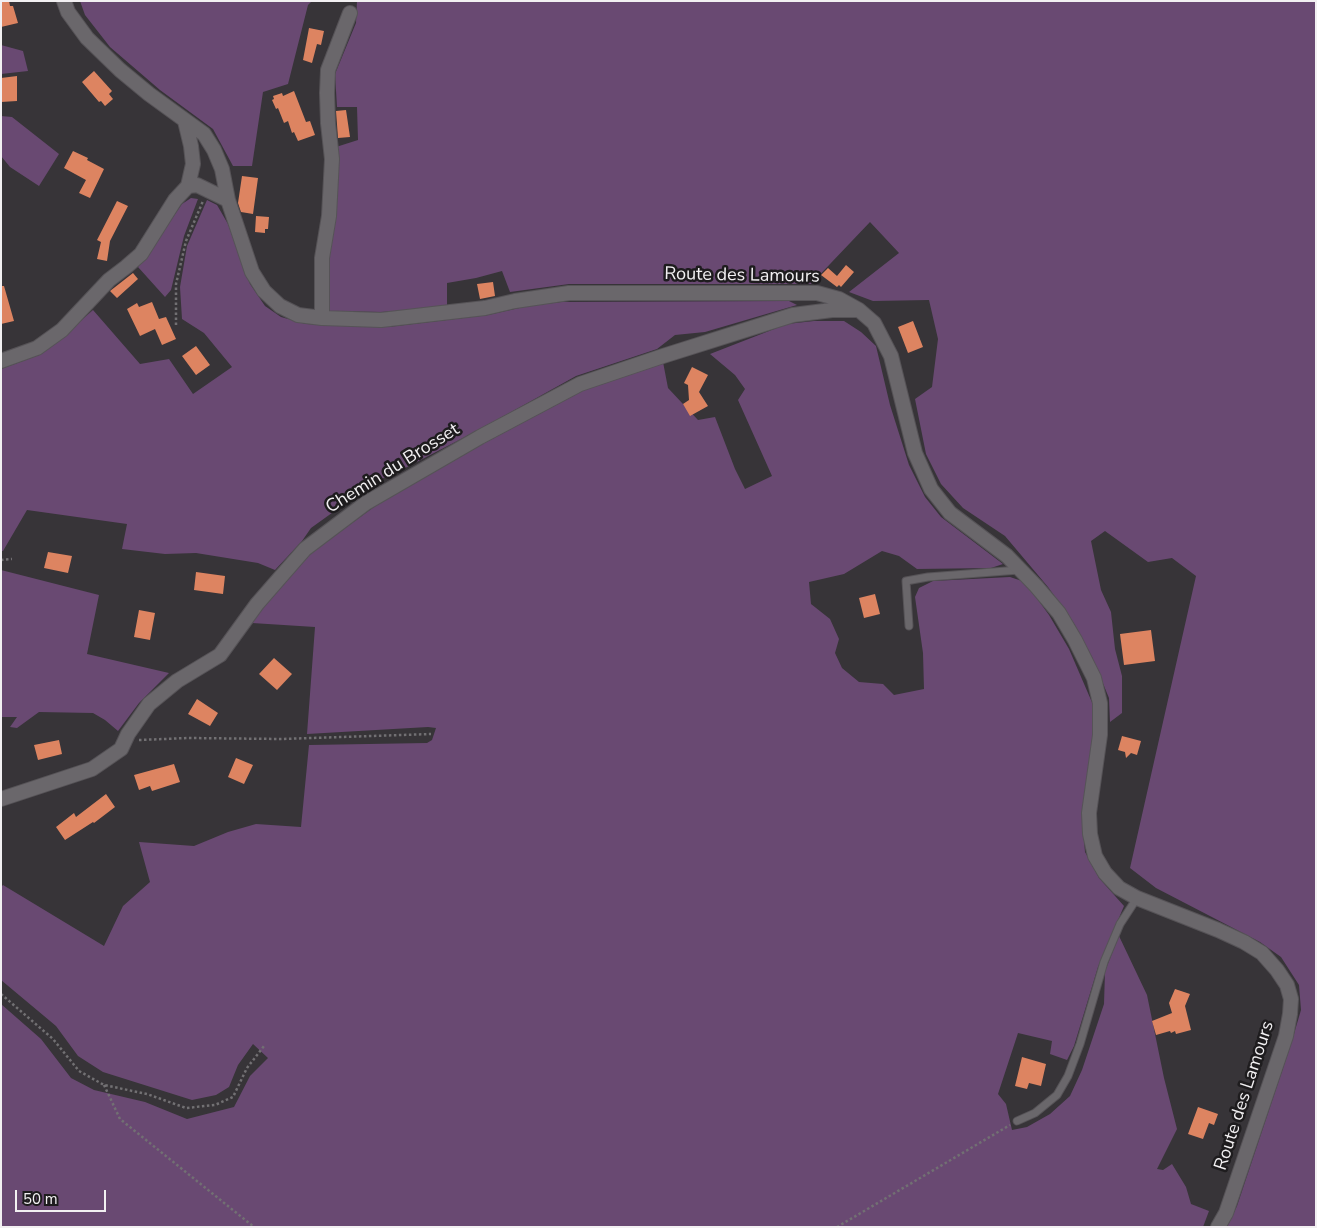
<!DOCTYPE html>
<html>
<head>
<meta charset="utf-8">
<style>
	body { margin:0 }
	#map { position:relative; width:1317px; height:1228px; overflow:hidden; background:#373438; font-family:"Nunito Sans",sans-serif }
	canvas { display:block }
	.frame { position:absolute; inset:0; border:2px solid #f2f0f2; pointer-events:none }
	.scale { position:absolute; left:15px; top:1190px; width:91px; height:22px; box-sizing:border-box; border:2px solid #f2f0f2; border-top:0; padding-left:6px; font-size:15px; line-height:18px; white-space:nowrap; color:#f2f0f2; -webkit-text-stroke:4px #1e1c1e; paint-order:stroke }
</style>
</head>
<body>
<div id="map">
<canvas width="1317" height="1228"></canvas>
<div class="frame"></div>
<div class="scale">50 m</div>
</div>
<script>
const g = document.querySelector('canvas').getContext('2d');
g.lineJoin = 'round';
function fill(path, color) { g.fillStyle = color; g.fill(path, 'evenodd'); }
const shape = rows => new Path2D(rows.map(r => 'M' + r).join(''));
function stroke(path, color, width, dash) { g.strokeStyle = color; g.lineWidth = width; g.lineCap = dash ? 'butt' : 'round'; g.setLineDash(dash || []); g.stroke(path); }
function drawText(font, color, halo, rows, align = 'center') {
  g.font = font + ' "Nunito Sans",sans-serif'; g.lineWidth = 5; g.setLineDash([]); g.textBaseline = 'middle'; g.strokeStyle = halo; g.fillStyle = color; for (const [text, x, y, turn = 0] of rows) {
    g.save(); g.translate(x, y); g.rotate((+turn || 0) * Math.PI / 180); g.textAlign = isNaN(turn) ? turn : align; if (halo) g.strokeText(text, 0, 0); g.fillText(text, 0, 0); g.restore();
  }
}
const green = shape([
	[80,1,312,1,308,5,288,84,263,92,252,166,233,166,213,129,160,90,110,47,85,15],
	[357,1,1316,1,1316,1227,1227,1227,1237,1206,1291,1044,1301,1010,1299,985,1281,957,1260,942,1156,888,1130,868,1196,576,1172,558,1148,562,1105,531,1091,541,1101,590,1111,612,1115,649,1122,676,1122,713,1110,722,1109,698,1092,657,1073,622,1048,587,1005,536,963,508,941,484,926,454,915,399,932,387,938,339,929,300,873,301,849,292,899,253,870,222,811,284,569,284,510,292,502,271,476,278,447,283,447,305,426,309,381,312,327,311,327,259,336,147,358,140,357,107,337,107,335,74,356,23],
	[1,45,23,51,28,71,1,74],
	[1,116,12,117,59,154,39,186,10,167,1,156],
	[191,198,198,199,184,236,171,290,165,297,138,267,182,204],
	[207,200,217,205,228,224,250,284,265,306,281,317,306,324,388,327,488,315,528,306,561,302,789,301,797,305,705,332,675,335,657,349,576,376,488,425,407,467,375,482,311,528,302,541,275,570,258,563,196,553,165,554,122,549,127,524,27,510,3,551,1,551,1,369,39,355,58,341,93,310,140,364,169,359,193,394,232,367,204,333,182,319,180,287,187,246],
	[814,321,844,321,861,332,876,346,890,405,909,465,925,497,941,517,1003,564,991,568,917,569,899,556,882,551,844,574,809,582,811,604,830,619,839,639,835,653,842,668,859,682,883,684,894,695,924,689,923,653,915,597,919,588,933,581,1010,577,1025,582,1049,615,1069,649,1094,707,1091,756,1082,818,1085,852,1099,878,1124,906,1098,967,1074,1046,1067,1060,1050,1054,1052,1041,1018,1033,998,1094,1006,1104,1012,1130,1027,1127,1050,1114,1070,1096,1082,1070,1104,1004,1105,971,1119,936,1147,995,1164,1078,1177,1129,1157,1169,1163,1170,1172,1164,1186,1187,1191,1204,1209,1211,1203,1227,1,1227,1,1004,41,1039,71,1078,94,1090,145,1102,187,1119,234,1107,250,1076,268,1058,253,1044,238,1065,229,1087,216,1095,192,1100,103,1072,78,1056,56,1026,1,980,1,887,3,885,104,946,123,906,150,882,139,842,194,846,228,832,256,824,301,827,309,745,427,743,432,740,436,728,428,727,307,734,315,627,252,623,259,608,308,555,385,499,533,414,586,388,663,362,668,388,698,420,715,417,735,469,745,489,772,476,738,400,745,389,735,375,710,354,787,324],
	[1,570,99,595,87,654,169,673,139,703,118,731,105,720,93,713,39,712,17,728,10,727,17,717,1,717]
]);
const building = shape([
	[1,1,9,1,10,6,13,6,18,23,1,27],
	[309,28,324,31,321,45,317,44,312,63,303,60],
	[94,71,112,91,109,94,113,99,105,106,101,101,99,102,82,82],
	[17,76,17,101,1,102,1,78],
	[294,91,306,122,310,121,315,135,298,141,294,132,292,133,288,121,284,123,278,108,276,109,272,100,274,99,273,96,282,93,283,96],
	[346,110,350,137,338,138,336,111],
	[73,151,88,158,87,160,104,169,90,198,79,193,86,180,64,168],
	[242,176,258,178,253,214,241,212,238,203],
	[117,201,128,206,110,241,107,261,97,259,101,242,97,240],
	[256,216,269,217,268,229,265,229,265,233,255,232],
	[846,265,854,272,841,287,839,285,837,287,821,275,828,268,837,276],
	[133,273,138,279,117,298,110,291],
	[493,282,495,296,480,299,477,284],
	[1,286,4,286,14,321,1,324],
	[152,302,159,319,166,317,176,339,162,345,155,329,140,336,127,309,137,303,139,307],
	[913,321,923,347,908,353,898,327],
	[196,346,210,365,196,375,182,356],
	[692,367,708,375,699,392,708,406,690,416,683,404,689,400,688,385,684,383],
	[48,552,72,556,68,573,44,568],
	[196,572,225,576,223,594,194,590],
	[875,594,880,614,864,618,859,598],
	[139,610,155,613,150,640,134,637],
	[1151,630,1155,661,1124,665,1120,634],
	[274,658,292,674,277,690,259,674],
	[197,699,218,713,210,726,188,714],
	[1122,736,1141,741,1137,755,1131,753,1126,758,1125,752,1118,750],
	[59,740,62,754,38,760,34,745],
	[236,758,253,765,244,784,228,777],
	[174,764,180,782,152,791,150,786,139,790,134,775],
	[106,794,115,807,94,823,93,822,65,840,56,827,74,813,76,817],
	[1175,989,1190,994,1185,1006,1191,1030,1176,1034,1175,1031,1171,1033,1170,1031,1156,1035,1152,1021,1172,1013,1169,1003],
	[1022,1057,1046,1064,1041,1086,1029,1083,1027,1089,1015,1086],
	[1198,1107,1218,1114,1214,1125,1209,1123,1203,1139,1188,1134]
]);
const path = shape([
	[176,325,176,284,186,241,203,201],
	[1,560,12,559],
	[139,740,188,738,281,739,431,734],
	[1,994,53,1039,79,1071,104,1085,147,1094,186,1108,215,1105,233,1097,247,1068,264,1046],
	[104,1085,120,1119,254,1227],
	[837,1227,1010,1125]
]);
const service = shape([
	[909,626,906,581,928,577,1019,570],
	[1017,1121,1035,1113,1057,1095,1068,1076,1080,1044,1104,962,1120,924,1137,898]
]);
const minor = shape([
	[64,1,68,12,87,38,120,70,149,94,204,134,214,150,222,169,228,200,252,272,264,291,280,306,298,315,322,318,381,320,485,308,515,301,569,293,817,293,839,299,859,310,874,323,891,356,915,453,931,489,950,513,1007,556,1036,586,1059,613,1075,640,1094,678,1100,703,1100,735,1089,813,1090,834,1095,856,1105,873,1119,888,1137,898,1218,930,1244,942,1262,953,1277,970,1287,985,1291,999,1290,1014,1286,1036,1226,1213,1218,1227],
	[185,121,191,146,193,164,188,186],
	[322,318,322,258,329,216,332,159,328,123,327,93,328,70,350,13],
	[1,361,37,348,62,330,109,280,126,267,141,254,175,200,188,186,197,185,228,200],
	[1,799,92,769,121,749,128,734,149,704,177,681,220,655,257,604,305,549,366,503,480,437,580,384,663,356,793,315,832,310,856,310]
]);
const streetNames = [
	["Route des Lamours",742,276,1],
	["Chemin du Brosset",393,469,-32],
	["Route des Lamours",1245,1096,-72]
];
fill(green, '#694972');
fill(building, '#dd8461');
stroke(service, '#565357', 9);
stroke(minor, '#565357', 16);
stroke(path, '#727073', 2.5, [2.5, 2.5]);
stroke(service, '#6a676b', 7);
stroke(minor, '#6a676b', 14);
drawText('18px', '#f2f0f2', '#1e1c1e', streetNames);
</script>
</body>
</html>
